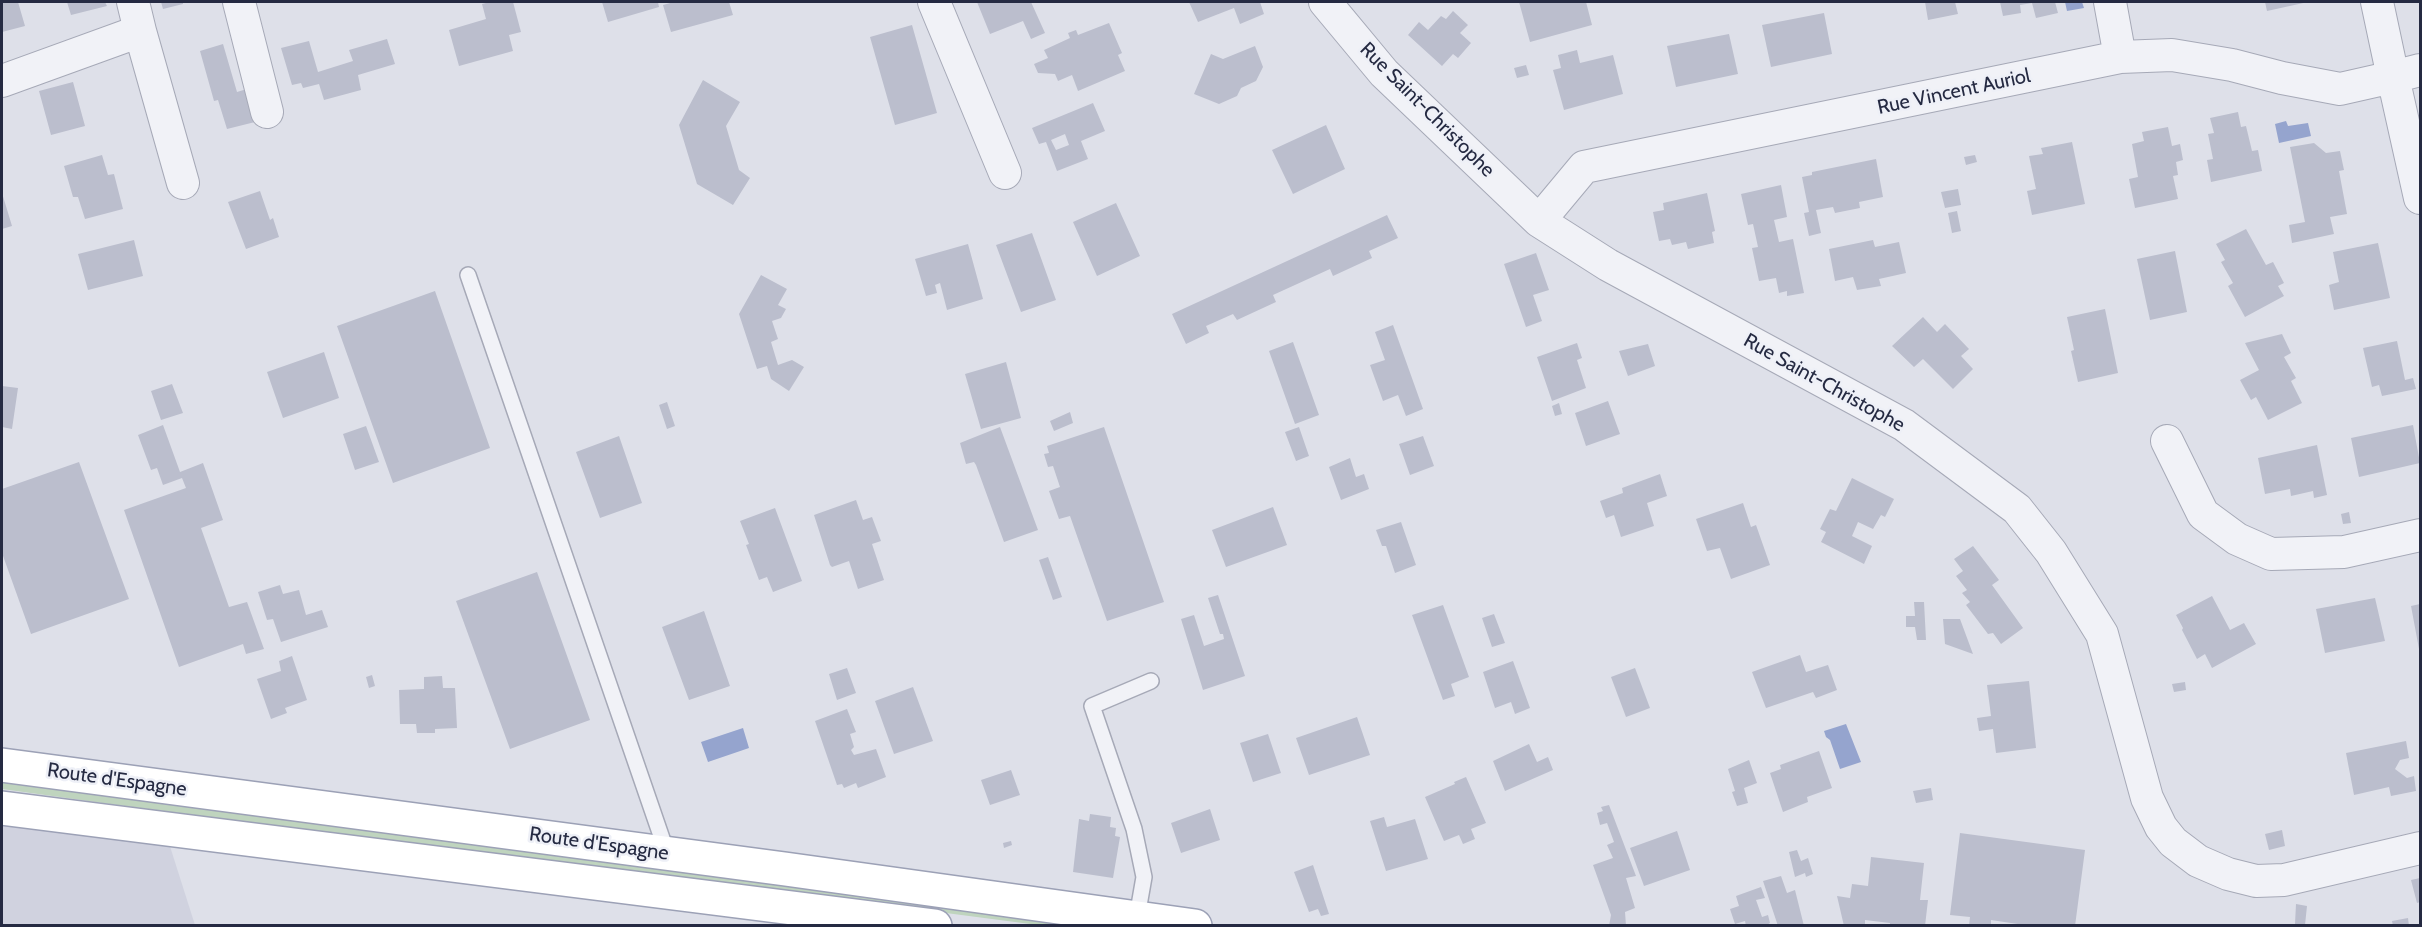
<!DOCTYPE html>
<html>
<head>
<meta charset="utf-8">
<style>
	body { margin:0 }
	#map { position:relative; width:2422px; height:927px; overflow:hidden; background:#dee0e9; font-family:Cabin,sans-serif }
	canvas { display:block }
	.frame { position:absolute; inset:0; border:3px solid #252a42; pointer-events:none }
</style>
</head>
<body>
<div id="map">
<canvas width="2422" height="927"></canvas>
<div class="frame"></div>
</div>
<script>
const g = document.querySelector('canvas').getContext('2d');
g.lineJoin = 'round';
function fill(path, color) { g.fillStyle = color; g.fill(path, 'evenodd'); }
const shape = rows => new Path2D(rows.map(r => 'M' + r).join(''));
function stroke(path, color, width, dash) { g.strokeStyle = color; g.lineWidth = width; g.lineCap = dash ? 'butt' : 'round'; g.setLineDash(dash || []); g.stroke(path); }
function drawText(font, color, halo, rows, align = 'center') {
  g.font = font + ' Cabin,sans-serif'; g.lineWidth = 5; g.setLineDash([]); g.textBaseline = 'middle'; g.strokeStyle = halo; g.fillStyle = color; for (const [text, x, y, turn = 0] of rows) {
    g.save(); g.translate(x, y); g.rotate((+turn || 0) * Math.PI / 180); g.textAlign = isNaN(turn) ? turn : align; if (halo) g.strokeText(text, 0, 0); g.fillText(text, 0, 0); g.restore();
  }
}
const built = shape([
	[2,822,168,840,195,925,2,926]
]);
const green = shape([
	[2,780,1093,925,1038,925,110,804,2,789]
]);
const water = shape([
	[2065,2,2082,2,2084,8,2067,11],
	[2286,121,2288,126,2308,123,2311,136,2279,143,2275,124],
	[1846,724,1861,762,1840,769,1830,740,1826,737,1824,731],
	[743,728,749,748,708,762,701,742]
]);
const building = shape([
	[2,2,18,2,25,26,2,32],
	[67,2,105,2,107,6,71,15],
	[161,2,183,2,183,4,163,9],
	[490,2,513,2,521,32,509,35,513,51,459,66,449,30,486,19,482,4],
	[602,2,658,2,659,7,608,22],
	[674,2,729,2,733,15,671,32,663,5],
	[977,2,1031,2,1045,33,1031,39,1023,21,990,34],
	[1189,2,1260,2,1264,14,1240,24,1234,8,1198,22],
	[1519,2,1586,2,1592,25,1530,42],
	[1925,2,1955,2,1958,14,1928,20],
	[2000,2,2055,2,2058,13,2036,18,2032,3,2020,5,2021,13,2003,16],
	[2265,2,2308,2,2267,11],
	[1453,11,1468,25,1460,33,1471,43,1458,58,1453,54,1442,66,1408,35,1419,22,1428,30,1441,16,1446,19],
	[1824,13,1832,54,1771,67,1762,25],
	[1109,23,1122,53,1118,55,1125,71,1078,91,1072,75,1058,81,1055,74,1038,73,1034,64,1048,58,1044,50,1070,38,1068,33,1076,30,1078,35],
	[912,25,937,113,895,125,870,37],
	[1729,34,1738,74,1676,87,1667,46],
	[387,39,395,64,358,75,361,90,324,100,319,84,303,88,301,83,292,85,281,48,309,41,318,72,353,61,349,50],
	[223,44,237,92,250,88,259,121,227,129,218,100,214,101,200,51],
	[1255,46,1263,67,1256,81,1241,88,1237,96,1219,104,1194,94,1211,54,1223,59],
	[1577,50,1580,63,1613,55,1623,94,1564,110,1553,70,1561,68,1558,55],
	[1526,65,1529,75,1517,78,1514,68],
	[703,80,740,102,726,126,739,170,750,178,733,205,697,184,679,125],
	[73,82,85,126,51,135,39,91],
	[1093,103,1105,131,1081,141,1088,159,1057,171,1046,142,1039,144,1032,128],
	[1065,134,1069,145,1056,150,1051,140],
	[2238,112,2241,127,2246,126,2252,151,2258,150,2262,171,2211,182,2207,160,2213,159,2208,134,2214,133,2210,118],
	[1326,125,1345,169,1293,194,1272,150],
	[2168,127,2172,146,2180,144,2183,160,2176,162,2178,175,2173,176,2178,199,2135,208,2129,179,2138,177,2132,144,2144,141,2142,132],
	[2072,142,2085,204,2032,215,2027,191,2036,189,2029,156,2043,154,2041,148],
	[2314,143,2326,153,2340,151,2344,170,2339,171,2347,214,2330,217,2334,234,2292,243,2289,225,2305,222,2290,147],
	[102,155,108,175,114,174,123,209,85,219,78,197,73,197,64,166],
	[1975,155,1977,162,1966,165,1964,157],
	[1876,159,1883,197,1859,202,1860,208,1835,213,1833,207,1816,210,1821,233,1809,236,1804,213,1809,212,1802,177,1812,175,1812,172],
	[1781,185,1787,217,1774,220,1779,242,1793,239,1804,293,1787,296,1787,291,1779,293,1776,278,1759,281,1752,248,1758,247,1753,224,1748,225,1741,194],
	[1958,189,1961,205,1945,208,1941,192],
	[260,191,270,220,273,218,279,237,246,249,228,202],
	[2,193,12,226,2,229],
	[1707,193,1715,231,1712,232,1714,243,1688,249,1686,242,1672,245,1670,239,1659,241,1653,212,1664,210,1663,203],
	[1116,203,1140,256,1097,276,1073,222],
	[1957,211,1961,231,1952,233,1948,213],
	[1387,215,1398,238,1369,251,1372,258,1333,276,1330,269,1273,295,1276,302,1237,320,1233,314,1206,326,1209,333,1186,344,1172,314],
	[2246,229,2266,265,2273,262,2284,283,2278,286,2284,296,2245,317,2228,286,2233,283,2221,262,2225,260,2216,244],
	[1032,233,1056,300,1021,312,996,245],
	[134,240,143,276,88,290,78,254],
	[1873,240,1875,247,1899,242,1906,273,1879,279,1881,286,1857,290,1853,277,1835,281,1829,249],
	[2378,243,2390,298,2334,310,2329,285,2339,282,2333,252],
	[968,244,983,299,947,310,940,283,935,285,937,293,926,296,915,259],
	[2175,251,2187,312,2150,320,2137,259],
	[1536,253,1549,290,1533,295,1542,321,1526,327,1504,264],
	[761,275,787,289,778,305,786,309,781,318,772,321,778,339,771,342,778,365,792,360,804,367,789,391,771,379,767,366,757,369,739,314],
	[435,291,490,448,393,483,337,326],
	[2105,309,2118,373,2078,382,2071,351,2074,350,2067,317],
	[1923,317,1937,332,1945,324,1969,349,1961,356,1973,369,1953,389,1923,359,1914,367,1892,346],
	[1393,325,1423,409,1406,416,1398,395,1383,401,1370,365,1385,360,1375,332],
	[2282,334,2291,353,2284,357,2296,378,2291,381,2302,403,2268,420,2256,397,2251,400,2240,380,2259,370,2245,343],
	[2397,341,2405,380,2413,378,2416,389,2382,396,2379,385,2372,387,2363,348],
	[1293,342,1319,415,1295,424,1269,351],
	[1577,343,1582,358,1577,360,1586,388,1552,401,1537,357],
	[1648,344,1655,366,1628,376,1619,351],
	[324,352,339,398,283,418,267,372],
	[1006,362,1021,418,981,429,965,374],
	[172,384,183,413,161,420,151,391],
	[2,386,18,388,12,429,2,427],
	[1608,401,1620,434,1586,446,1575,413],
	[667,402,675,426,667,429,659,405],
	[1559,403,1562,414,1555,416,1552,406],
	[1070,412,1073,423,1054,431,1050,421],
	[163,425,180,472,203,463,223,520,201,528,229,607,247,602,264,649,246,654,243,644,179,667,124,510,186,488,182,478,163,485,157,468,151,470,138,435],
	[2413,425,2420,463,2359,477,2351,438],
	[366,426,379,462,355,470,343,434],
	[1000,427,1038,530,1004,542,976,465,974,462,966,464,960,443],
	[1104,427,1164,602,1107,621,1070,516,1059,519,1049,491,1060,487,1053,466,1048,467,1044,454,1049,453,1047,446],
	[1299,427,1309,456,1296,461,1285,432],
	[619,436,642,503,600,518,576,452],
	[1423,436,1434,466,1410,475,1399,444],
	[2317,445,2327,495,2314,498,2313,491,2291,496,2290,489,2265,494,2258,458],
	[1350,458,1356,477,1364,474,1369,489,1341,500,1329,467],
	[79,462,129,599,31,634,2,553,2,489],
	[1660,474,1667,496,1647,503,1654,526,1621,537,1614,515,1606,518,1600,501,1623,493,1622,488],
	[1852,478,1894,499,1885,517,1881,515,1873,529,1858,522,1852,536,1872,546,1864,564,1821,542,1826,532,1820,529,1830,509,1836,511],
	[856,500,863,520,872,517,881,541,872,544,884,580,858,589,849,561,832,567,830,565,814,515],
	[1743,503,1751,527,1756,525,1770,565,1731,579,1720,548,1707,551,1696,519],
	[1273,507,1287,545,1226,567,1212,530],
	[775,508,802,581,773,592,767,577,759,580,746,545,749,544,740,521],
	[2349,512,2351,523,2343,524,2341,514],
	[1401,522,1416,565,1395,573,1386,546,1382,546,1376,530],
	[1973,546,1999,580,1992,585,2023,628,2001,644,1993,633,1988,634,1966,605,1970,602,1962,593,1967,590,1956,576,1963,571,1954,559],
	[1048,557,1062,597,1053,600,1039,560],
	[537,572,590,720,510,749,456,601],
	[280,585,283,594,299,590,306,615,322,610,328,627,281,642,273,619,267,620,258,592],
	[1218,595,1245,676,1203,690,1181,619,1194,615,1204,646,1224,639,1223,634,1220,634,1208,598],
	[2212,596,2230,630,2244,623,2256,644,2212,668,2205,654,2197,659,2182,630,2183,628,2176,615],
	[2375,598,2385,641,2325,653,2316,609],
	[1914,602,1924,602,1926,640,1917,640,1915,627,1906,627,1906,616,1915,616],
	[2420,604,2420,649,2419,649,2411,606],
	[1443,605,1469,677,1451,684,1455,696,1443,700,1412,615],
	[704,611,730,686,689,700,662,627],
	[1494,614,1505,643,1492,647,1482,618],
	[1943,619,1960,619,1973,654,1945,644],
	[1800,655,1806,672,1828,665,1837,690,1816,698,1813,692,1766,708,1752,672],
	[292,656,307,700,285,708,287,713,271,719,257,679,281,671,279,661],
	[1513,661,1530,708,1515,714,1511,702,1495,708,1483,672],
	[847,668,856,693,837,700,829,674],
	[1635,668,1650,708,1626,717,1611,677],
	[372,675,375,686,369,688,366,677],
	[442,676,443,688,455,688,457,728,435,729,435,733,417,733,416,724,400,724,399,690,424,689,424,677],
	[2029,681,2036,748,1996,753,1993,729,1979,731,1977,718,1991,716,1987,685],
	[2185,682,2186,690,2174,692,2172,684],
	[913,687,933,741,894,754,875,701],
	[847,709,856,732,850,734,854,747,851,750,854,755,876,749,886,777,858,788,856,783,844,788,842,784,837,785,815,721],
	[1357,717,1370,755,1309,775,1296,738],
	[1268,734,1281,773,1253,782,1240,743],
	[2406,741,2409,758,2400,760,2395,769,2407,778,2414,776,2416,791,2391,796,2389,787,2354,795,2346,753],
	[1529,744,1537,762,1548,757,1553,770,1505,791,1493,761],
	[1819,751,1832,788,1807,797,1808,802,1783,812,1770,773,1781,769,1780,765],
	[1749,760,1757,783,1744,788,1748,803,1737,806,1732,792,1735,791,1728,769],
	[1011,770,1020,795,990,805,981,780],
	[1466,777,1486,823,1471,829,1475,839,1463,844,1459,835,1444,841,1425,797,1455,784,1454,782],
	[1931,788,1933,800,1916,803,1913,791],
	[1609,805,1636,876,1626,878,1635,908,1625,912,1626,926,1609,926,1611,915,1593,865,1613,858,1607,845,1614,842,1607,823,1600,825,1597,813,1603,811,1601,807],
	[1210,809,1220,840,1181,853,1171,823],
	[1090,814,1111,817,1110,827,1116,828,1115,836,1120,837,1113,878,1073,872,1079,819,1089,821],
	[1384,817,1387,827,1415,819,1428,859,1386,871,1370,821],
	[2282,830,2285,846,2269,850,2265,834],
	[1677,831,1690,870,1644,886,1630,848],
	[1960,833,2085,850,2075,926,2031,926,1991,920,1991,926,1969,926,1970,917,1950,915],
	[1011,841,1012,845,1004,848,1003,843],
	[1797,850,1801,861,1808,858,1813,874,1806,877,1805,873,1795,877,1789,852],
	[1871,857,1924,863,1920,900,1928,900,1925,926,1890,926,1890,923,1865,920,1865,926,1844,926,1837,896,1850,898,1852,884,1868,886],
	[1313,865,1329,914,1321,916,1318,909,1309,912,1294,872],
	[1781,876,1787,893,1795,890,1804,926,1778,926,1763,881],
	[2420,878,2420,902,2417,903,2411,880],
	[1761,887,1765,898,1756,900,1762,917,1768,915,1770,923,1765,926,1746,926,1745,921,1735,924,1730,909,1739,906,1736,896],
	[2296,904,2307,906,2305,925,2295,924],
	[2408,918,2409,926,2393,926,2392,921]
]);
const lane = shape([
	[468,275,667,853],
	[1137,917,1144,877,1134,829,1092,706,1151,681]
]);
const street = shape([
	[239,2,267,112],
	[934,2,1005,173],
	[1325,2,1384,73,1539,221,1608,265,1904,425,2017,509,2051,552,2102,634,2147,798,2161,827,2173,842,2198,861,2228,874,2256,881,2284,880,2420,848],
	[2110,2,2120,57],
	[2377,2,2393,77,2420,70],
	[140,31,183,183],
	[2,81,140,31,133,2],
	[1539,221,1584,167,2120,57,2172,55,2232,65,2282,78,2340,89,2393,77,2420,198],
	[2167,441,2203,514,2237,539,2271,554,2344,552,2420,535]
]);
const primary = shape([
	[2,765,785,869,1195,926],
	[2,808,935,926]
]);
const streetNames = [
	["Rue Vincent Auriol",1954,92,-12],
	["Rue Saint-Christophe",1427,110,45],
	["Rue Saint-Christophe",1824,383,29],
	["Route d'Espagne",117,780,8],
	["Route d'Espagne",599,844,8]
];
fill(built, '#d0d2df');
fill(green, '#bfd4be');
fill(water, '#95a4ce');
fill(building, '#bbbecd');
stroke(lane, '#a6a9b7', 18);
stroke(street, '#a6a9b7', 34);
stroke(primary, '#9ca1b6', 36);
stroke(lane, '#f1f2f7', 15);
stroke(street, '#f1f2f7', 32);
stroke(primary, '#fff', 33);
drawText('20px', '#252a42', '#eef0f7', streetNames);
</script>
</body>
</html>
